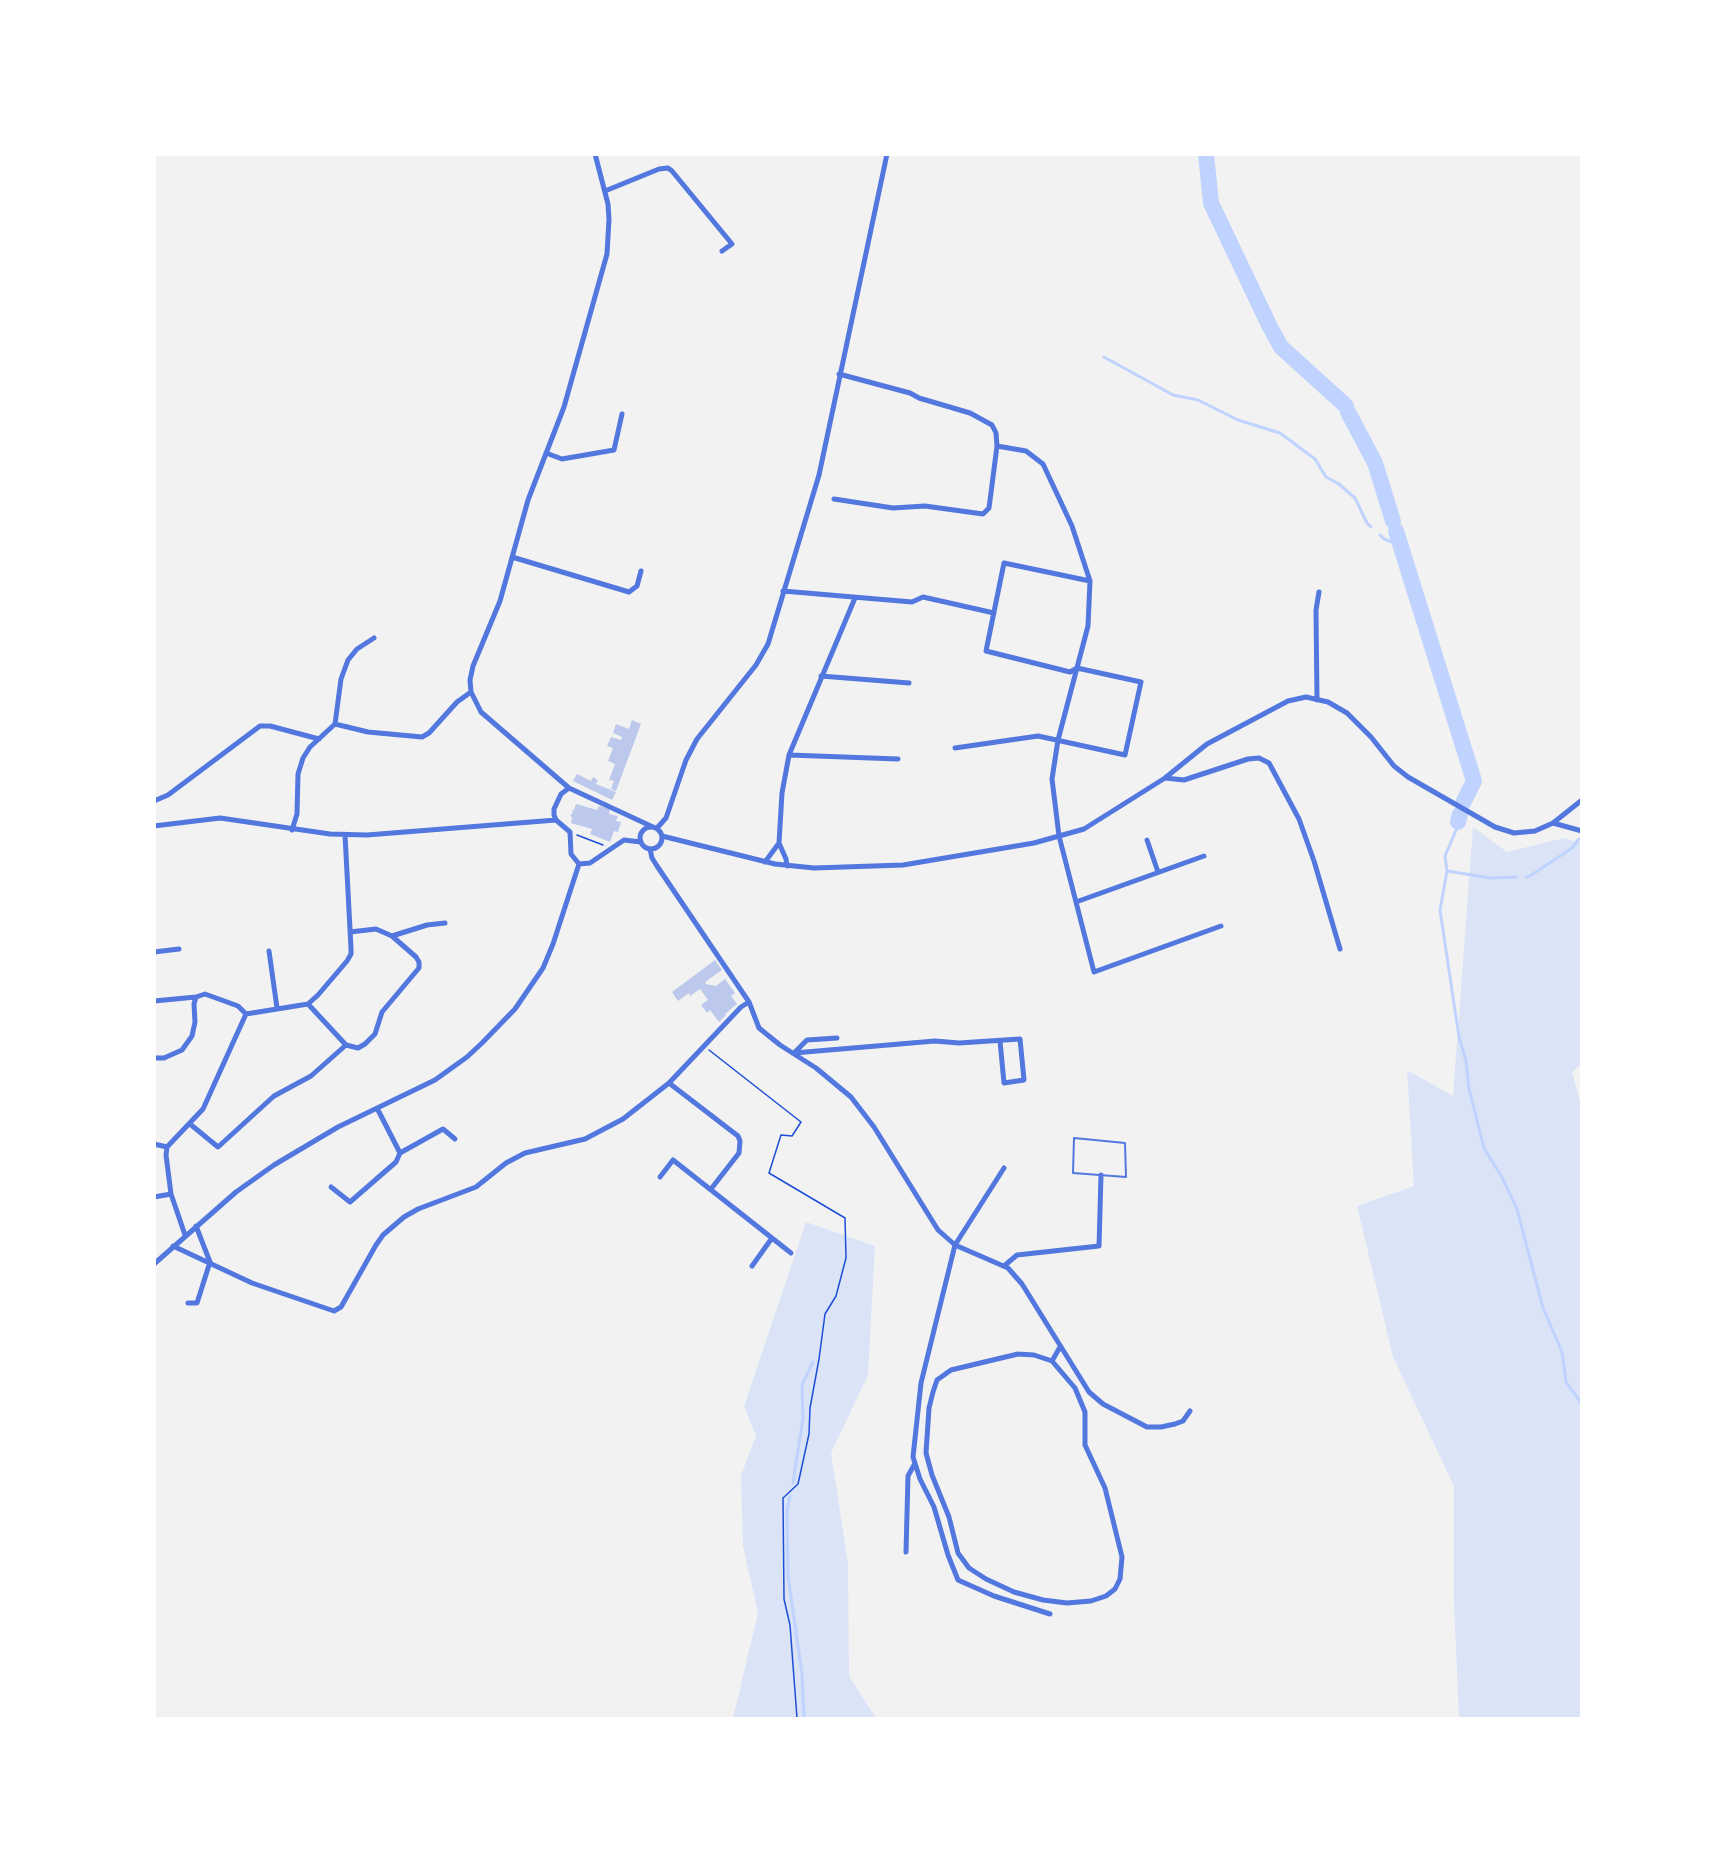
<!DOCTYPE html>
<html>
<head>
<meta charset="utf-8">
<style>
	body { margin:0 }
	#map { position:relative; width:1736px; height:1873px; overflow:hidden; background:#f2f2f2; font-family:Poppins,sans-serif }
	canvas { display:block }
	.frame { position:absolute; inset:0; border:156px solid #fff; pointer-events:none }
</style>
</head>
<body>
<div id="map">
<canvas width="1736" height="1873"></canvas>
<div class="frame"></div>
</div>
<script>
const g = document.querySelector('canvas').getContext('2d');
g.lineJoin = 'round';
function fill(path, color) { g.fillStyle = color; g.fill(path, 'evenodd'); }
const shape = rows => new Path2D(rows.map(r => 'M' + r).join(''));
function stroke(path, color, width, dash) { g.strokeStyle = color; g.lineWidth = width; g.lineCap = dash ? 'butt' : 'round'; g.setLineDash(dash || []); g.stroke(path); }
const green = shape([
	[1473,827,1507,852,1564,838,1581,843,1582,1063,1572,1072,1582,1110,1581,1718,1459,1718,1454,1604,1454,1486,1393,1357,1357,1206,1414,1186,1407,1070,1453,1096],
	[806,1222,875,1246,868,1375,831,1453,848,1563,849,1676,876,1718,733,1718,758,1613,743,1546,741,1475,756,1436,744,1406]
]);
const stream = shape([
	[1104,357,1173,395,1198,400,1238,420,1280,433,1315,459,1326,477,1339,484,1355,498,1367,523,1371,527],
	[1380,535,1384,539,1400,545],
	[1457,828,1445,856,1447,871,1440,910,1459,1037,1466,1061,1469,1089,1484,1148,1503,1179,1517,1209,1543,1308,1562,1352,1566,1382,1582,1404],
	[1447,871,1491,878,1516,877],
	[1526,877,1530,876,1572,848,1579,839],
	[793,1483,803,1418,802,1385,813,1362],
	[790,1496,787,1510,788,1576,802,1674,804,1718]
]);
const river = shape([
	[1206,154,1211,203,1269,325,1281,347,1346,406],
	[1348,412,1375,463,1393,521],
	[1396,531,1474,781,1463,803],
	[1458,822,1460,814]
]);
const building = shape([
	[632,720,641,724,616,791,611,789,614,781,609,780,615,764,608,761,613,748,607,746,611,737,621,740,622,737,613,733,616,724,629,729],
	[577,774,591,781,593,777,598,780,596,784,616,792,612,800,573,781],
	[576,804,597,810,599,806,610,809,609,814,618,816,616,821,621,822,618,832,614,831,610,842,590,834,592,829,571,823,572,817,570,816,573,812,572,810,574,810],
	[715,960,722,970,705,982,706,984,716,986,725,979,735,993,731,996,737,1004,725,1014,726,1015,719,1022,710,1010,707,1013,701,1005,708,1000,700,989,690,996,689,993,678,1001,672,992]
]);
const path = shape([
	[577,835,603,845],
	[709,1050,801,1122,792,1136,781,1135,769,1173,845,1218,846,1258,836,1296,825,1314,819,1359,810,1408,809,1434,798,1484,783,1498,784,1599,790,1625,797,1718]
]);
const service = shape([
	[1074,1138,1125,1143,1126,1177,1073,1173,1074,1138]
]);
const minor = shape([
	[595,154,608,204,609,219,607,254,564,407,528,500,500,601,473,666,470,680,471,692,481,712,569,788,653,827],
	[605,191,659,169,668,168,672,171,732,244,722,251],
	[997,446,1026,451,1043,464,1072,526,1090,581,1088,626,1058,740,1052,779,1059,836,1094,972,1221,926],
	[546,453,562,459,614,450,622,414],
	[834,499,893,508,925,506,983,514,989,508,997,446,996,433,992,425,970,413,919,398,910,393,839,374],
	[512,557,629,592,637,586,641,571],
	[783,591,912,602,923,597,994,613],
	[821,676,909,683],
	[1317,700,1316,610,1319,592],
	[335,724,368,732,422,737,429,733,457,702,471,692],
	[955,748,1038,736,1125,755,1141,682,1077,668,1070,672,986,651,1004,563,1090,581],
	[789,755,898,759],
	[1165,778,1184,780,1248,759,1259,758,1269,763,1299,819,1314,861,1340,949],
	[569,788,561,794,554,809,554,815,556,820,570,832,571,854,579,864],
	[154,801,168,795,260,726,270,726,319,739],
	[1553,823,1582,831],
	[154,826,220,818,330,834,367,835,556,820],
	'640 838a11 11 0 1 1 22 0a11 11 0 1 1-22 0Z',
	[657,828,666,818,686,760,697,739,756,665,768,644,819,475,887,154],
	[292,830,297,814,298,774,303,758,310,747,335,724,341,679,348,660,357,649,374,638],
	[662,836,775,864,814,868,903,865,1034,843,1084,829,1165,778,1207,744,1288,701,1306,697,1328,702,1347,713,1371,737,1394,766,1408,777,1495,827,1514,833,1535,831,1553,823,1582,800],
	[1147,840,1158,872],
	[650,849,652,858,657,866,749,1002,759,1028,780,1045,816,1068,851,1097,874,1127,938,1230,955,1245,1008,1268,1022,1284,1089,1392,1103,1404,1147,1427,1161,1427,1175,1424,1183,1421,1190,1411],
	[765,862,779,843],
	[579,864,590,863,624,840,641,842],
	[787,866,786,859,779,843,782,793,789,755,855,598],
	[1076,902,1204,856],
	[392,936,427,925,445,923],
	[269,951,277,1008],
	[154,952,179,949],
	[154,1001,196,997,205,994,238,1006,246,1014],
	[308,1004,346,1045,358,1048,365,1044,375,1034,382,1012,419,968,419,962,416,957,392,936,376,929,350,932],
	[246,1014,308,1004,318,995,347,961,351,954,351,948,345,835],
	[794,1053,935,1041,959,1043,1020,1039,1024,1080,1004,1083,1000,1041],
	[794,1053,807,1040,837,1038],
	[154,1058,164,1058,182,1050,192,1036,195,1022,194,1004,196,997],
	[669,1083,738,1136,740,1141,739,1153,711,1189],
	[377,1108,400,1153],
	[190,1124,218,1147,274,1096,311,1076,346,1045],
	[154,1144,167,1147],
	[1004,1168,955,1245,921,1383,913,1457,920,1479,934,1507,948,1555,958,1580,994,1596,1050,1614],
	[660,1177,673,1160,791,1253],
	[331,1187,350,1202,396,1162,400,1153,443,1129,455,1139],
	[154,1197,171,1194],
	[196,1226,210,1262],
	[185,1235,171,1194,166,1155,167,1147,203,1109,246,1014],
	[173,1246,252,1283,334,1311,341,1307,376,1245,383,1235,404,1217,418,1209,476,1187,506,1163,525,1153,585,1139,623,1119,669,1083,741,1007,749,1002],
	[154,1264,236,1192,274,1165,338,1127,435,1080,467,1057,482,1043,515,1009,543,968,553,944,579,864],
	[752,1266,772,1238],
	[1004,1266,1017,1255,1099,1246,1101,1175],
	[188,1303,197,1303,210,1262],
	[1018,1354,1034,1355,1052,1361,1075,1388,1085,1412,1085,1445,1105,1488,1122,1557,1120,1579,1115,1589,1106,1596,1091,1601,1067,1603,1043,1600,1014,1592,986,1579,969,1568,958,1553,949,1517,932,1475,926,1453,929,1408,933,1392,937,1380,951,1370,1018,1354],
	[1052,1361,1060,1347],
	[906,1552,908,1476,914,1465]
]);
fill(green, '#dbe4f7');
stroke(stream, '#bfd3fe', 3);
stroke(river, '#bfd3fe', 16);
fill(building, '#bdc9ec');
stroke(path, '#1d4ed8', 1.5);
stroke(service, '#5277de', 2);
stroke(minor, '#5277de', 5);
</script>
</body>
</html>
